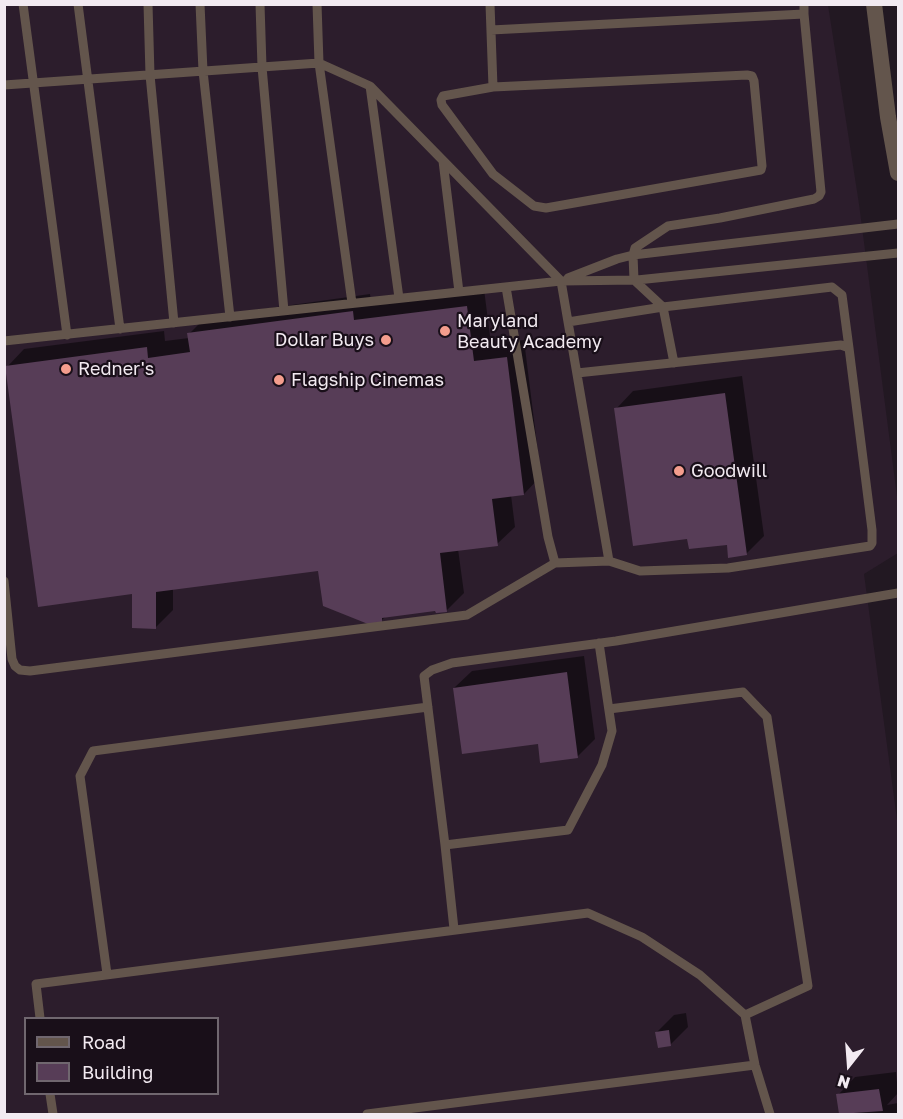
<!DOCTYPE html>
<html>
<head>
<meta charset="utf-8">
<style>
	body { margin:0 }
	#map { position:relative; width:903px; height:1119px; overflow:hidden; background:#221822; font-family:"Golos Text",sans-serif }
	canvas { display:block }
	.frame { position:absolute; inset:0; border:6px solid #f2eaf1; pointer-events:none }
	.legend { position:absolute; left:24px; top:1017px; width:195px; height:78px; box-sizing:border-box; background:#190f19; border:2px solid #70676f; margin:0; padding:8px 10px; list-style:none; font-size:18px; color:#f2eaf1 }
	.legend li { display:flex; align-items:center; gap:12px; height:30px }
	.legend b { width:30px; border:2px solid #70676f }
	.north { position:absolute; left:819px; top:1035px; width:60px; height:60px; -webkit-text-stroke:4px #190f19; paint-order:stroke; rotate:197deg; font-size:16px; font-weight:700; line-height:24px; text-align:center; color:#f2eaf1 }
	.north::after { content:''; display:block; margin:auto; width:21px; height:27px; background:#f2eaf1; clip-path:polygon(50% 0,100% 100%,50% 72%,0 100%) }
</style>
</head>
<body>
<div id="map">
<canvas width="903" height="1119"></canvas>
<div class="frame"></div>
<ul class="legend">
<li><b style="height:8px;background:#63554c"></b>Road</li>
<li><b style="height:16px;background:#573d57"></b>Building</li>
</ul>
<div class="north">N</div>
</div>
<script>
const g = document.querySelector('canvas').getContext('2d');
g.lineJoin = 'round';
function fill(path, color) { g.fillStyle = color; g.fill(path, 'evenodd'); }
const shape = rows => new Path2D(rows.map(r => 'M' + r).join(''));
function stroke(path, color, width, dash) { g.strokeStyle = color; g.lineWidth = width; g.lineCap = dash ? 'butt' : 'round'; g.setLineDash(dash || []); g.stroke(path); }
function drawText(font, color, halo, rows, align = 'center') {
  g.font = font + ' "Golos Text",sans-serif'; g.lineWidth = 4.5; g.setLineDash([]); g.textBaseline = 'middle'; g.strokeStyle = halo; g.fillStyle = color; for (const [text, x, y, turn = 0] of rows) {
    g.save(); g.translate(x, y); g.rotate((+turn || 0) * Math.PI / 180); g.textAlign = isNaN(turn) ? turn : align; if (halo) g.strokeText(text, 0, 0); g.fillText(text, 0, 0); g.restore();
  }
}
const built = shape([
	[5,5,828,5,859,204,898,504,898,553,864,574,898,827,898,1114,5,1114],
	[26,1018,218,1018,218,1094,26,1094]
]);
const shadow = shape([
	[484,289,491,344,524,340,541,476,524,494,511,495,515,527,497,544,458,549,464,593,447,610,436,609,386,616,382,620,320,570,173,588,173,610,155,628,7,367,24,349,164,331,165,341,189,338,189,334,206,317,370,294,371,304],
	[742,376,764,536,746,554,728,543,689,537,616,409,633,391],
	[584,656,595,739,578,756,542,761,539,742,454,688,472,671],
	[686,1013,688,1027,670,1045,657,1032,674,1015],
	[896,1072,898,1093,887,1105,898,1103,898,1114,855,1114,857,1113,840,1114,838,1095,855,1077]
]);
const building = shape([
	[467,306,474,361,507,357,524,495,492,499,498,546,440,553,447,612,436,613,435,611,382,618,382,622,368,624,323,606,318,571,156,592,156,629,132,628,132,594,38,607,5,366,147,347,148,358,190,352,187,333,353,311,354,320],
	[725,393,747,555,728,558,727,545,689,549,687,539,633,546,614,408],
	[567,672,578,758,540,763,538,744,462,754,453,688],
	[669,1030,671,1046,658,1048,655,1032],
	[879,1089,883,1111,839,1114,836,1094]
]);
const service = shape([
	[23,4,67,335],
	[78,4,120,329],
	[148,4,150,75,174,323],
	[200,4,203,71,230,317],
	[260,4,262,67,284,311],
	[317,4,319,63,352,303],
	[490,4,493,87],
	[804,14,821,192,819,196,814,199,720,218,668,226,635,248,633,255,634,280,663,307,832,287,842,295,849,348],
	[491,30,804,14,804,4],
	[747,75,752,76,754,81,762,166,761,170,546,208,534,206,493,174,442,105,441,100,443,96,493,87,747,75],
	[4,85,319,63,370,86,561,281,609,561],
	[370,86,399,298],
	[443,161,459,292],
	[568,278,617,259,633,255,898,224],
	[506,287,548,537,555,563,609,561,640,571,728,568,870,546,872,543,872,530,849,348,841,345,577,373],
	[568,322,663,307,674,363],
	[4,341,561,281,637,280,898,253],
	[4,581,12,659,15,666,20,670,30,671,467,615,555,563],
	[599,643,612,731,602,765,568,830,445,845,424,676,432,670,452,663,616,641,898,593],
	[609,709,743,692,767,717,808,986,745,1015],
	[445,845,454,929],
	[107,974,80,776,93,751,428,707],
	[40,1018,36,984,588,913,642,937,700,975,745,1015,755,1065,770,1114],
	[50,1094,53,1114],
	[367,1114,755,1065]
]);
const tertiary = shape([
	[874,4,888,117,898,173]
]);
const markers = [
	[445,331,6,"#f49d8d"],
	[386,340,6,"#f49d8d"],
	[66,369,6,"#f49d8d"],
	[279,380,6,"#f49d8d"],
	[679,471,6,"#f49d8d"]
];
const poiNames = [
	["Maryland",457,321],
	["Beauty Academy",457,342],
	["Dollar Buys",374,340,"right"],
	["Redner's",78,369],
	["Flagship Cinemas",291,380],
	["Goodwill",691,471]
];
fill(built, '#2c1d2c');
fill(shadow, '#0007');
fill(building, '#573d57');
stroke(service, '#63554c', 9);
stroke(tertiary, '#63554c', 16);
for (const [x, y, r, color] of markers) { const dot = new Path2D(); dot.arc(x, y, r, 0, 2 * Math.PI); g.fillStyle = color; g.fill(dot); stroke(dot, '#190f19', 2); }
drawText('18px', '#f2eaf1', '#190f19', poiNames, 'left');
</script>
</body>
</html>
